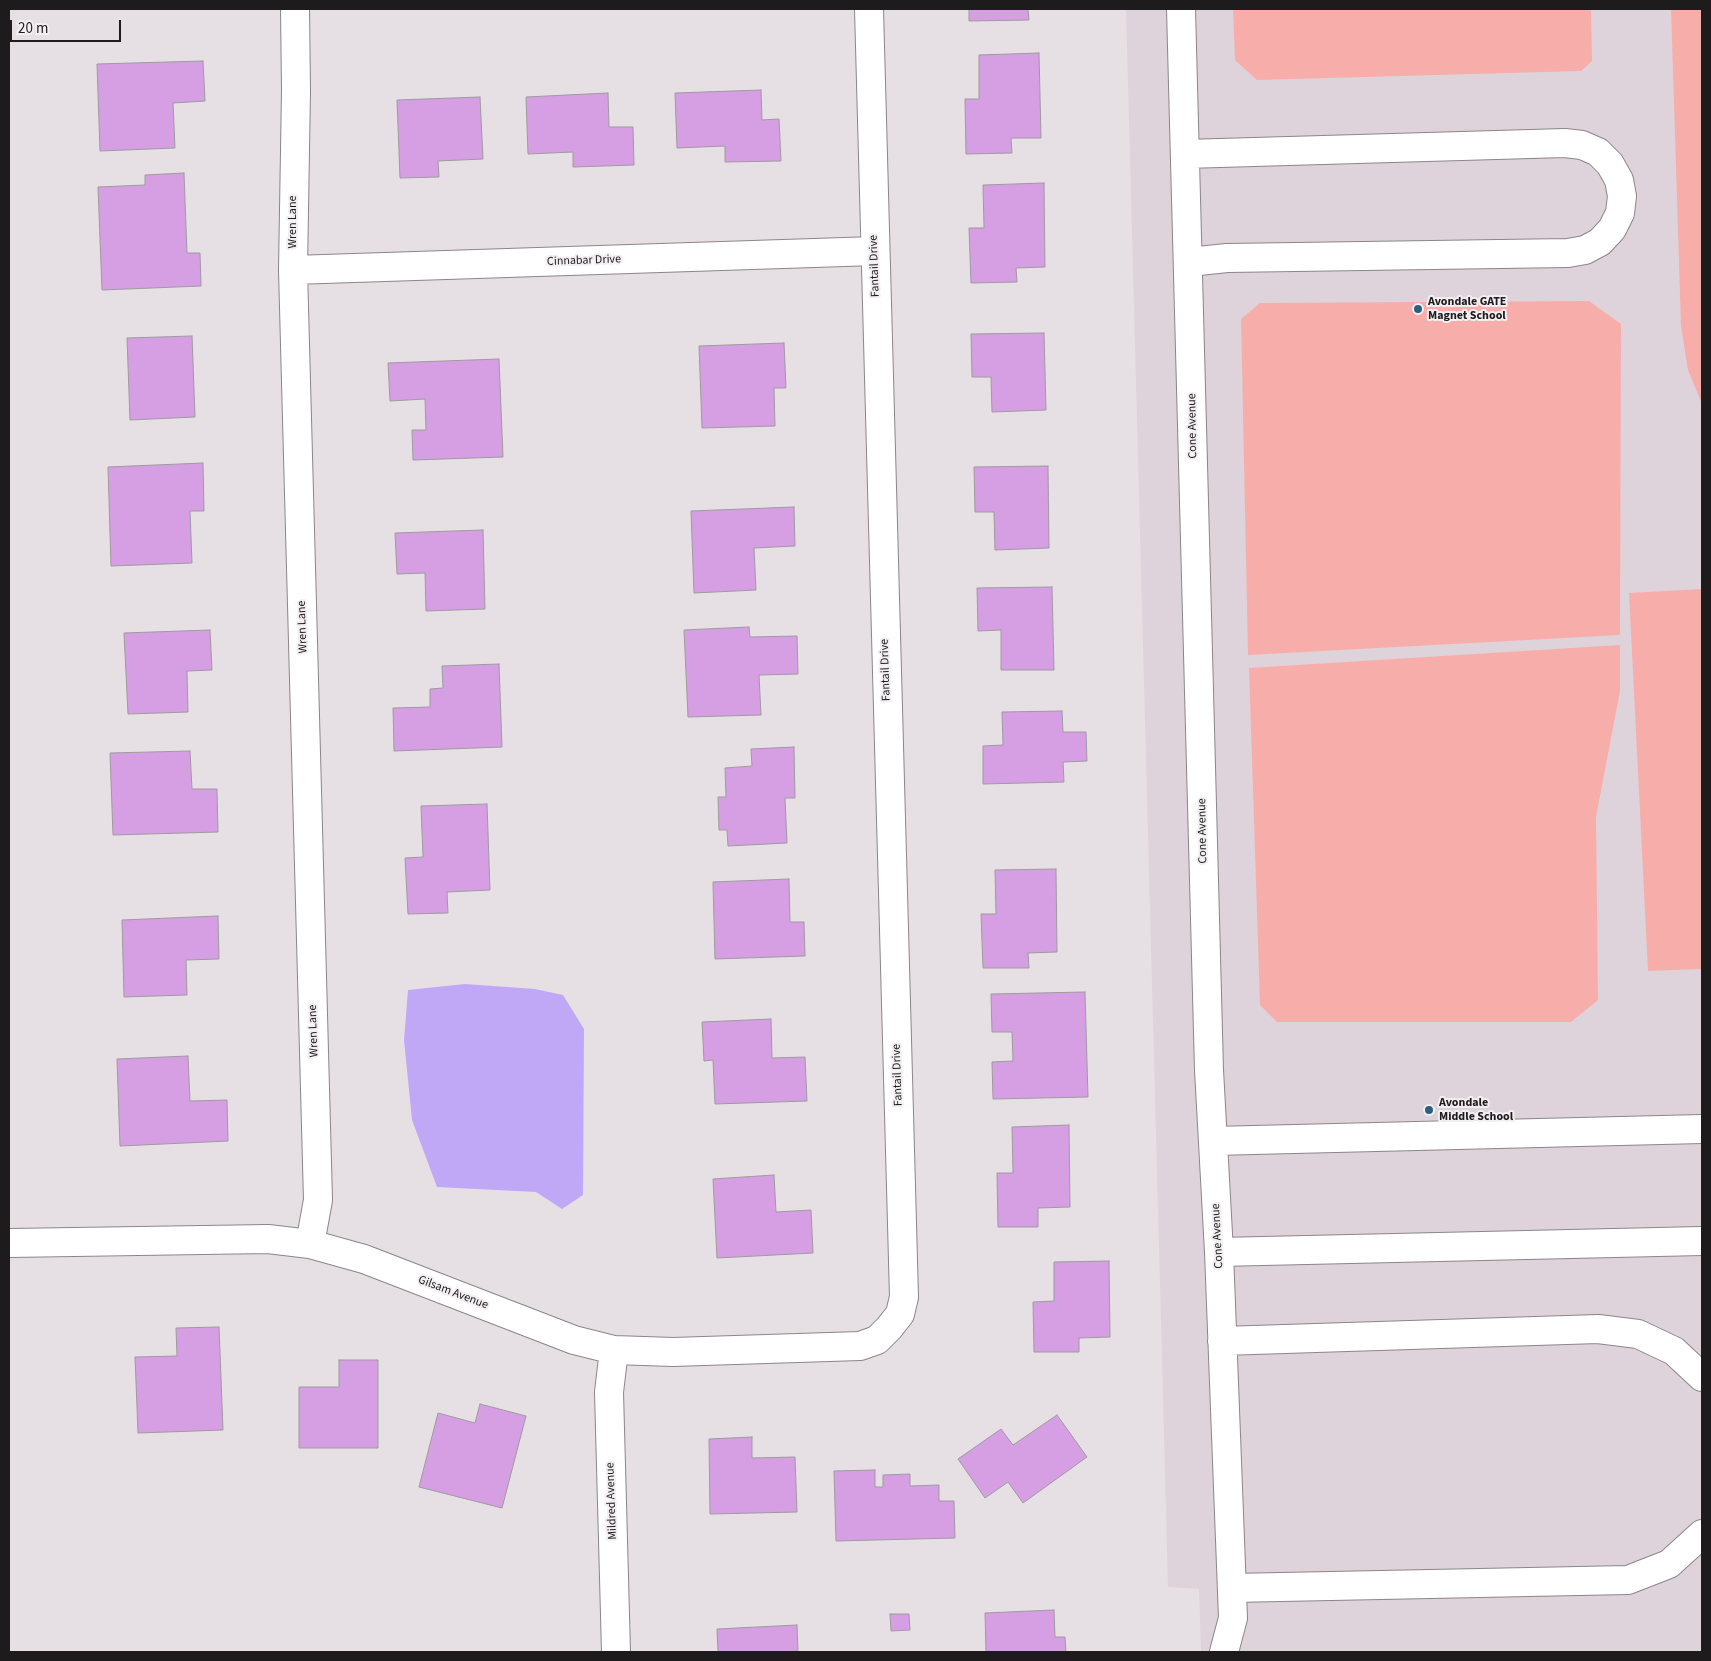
<!DOCTYPE html>
<html>
<head>
<meta charset="utf-8">
<style>
	body { margin:0 }
	#map { position:relative; width:1711px; height:1661px; overflow:hidden; background:#e6e0e4; font-family:"Source Sans 3",sans-serif }
	canvas { display:block }
	.frame { position:absolute; inset:0; border:10px solid #1d1b1c; pointer-events:none }
	.scale { position:absolute; left:10px; top:20px; width:111px; height:22px; box-sizing:border-box; border:2px solid #1d1b1c; border-top:0; padding-left:6px; font-size:15px; line-height:18px; white-space:nowrap; color:#1d1b1c; -webkit-text-stroke:4px #f3eef1; paint-order:stroke }
</style>
</head>
<body>
<div id="map">
<canvas width="1711" height="1661"></canvas>
<div class="frame"></div>
<div class="scale">20 m</div>
</div>
<script>
const g = document.querySelector('canvas').getContext('2d');
g.lineJoin = 'round';
function fill(path, color) { g.fillStyle = color; g.fill(path, 'evenodd'); }
const shape = rows => new Path2D(rows.map(r => 'M' + r).join(''));
function stroke(path, color, width, dash) { g.strokeStyle = color; g.lineWidth = width; g.lineCap = dash ? 'butt' : 'round'; g.setLineDash(dash || []); g.stroke(path); }
function drawText(font, color, halo, rows, align = 'center') {
  g.font = font + ' "Source Sans 3",sans-serif'; g.lineWidth = 4; g.setLineDash([]); g.textBaseline = 'middle'; g.strokeStyle = halo; g.fillStyle = color; for (const [text, x, y, turn = 0] of rows) {
    g.save(); g.translate(x, y); g.rotate((+turn || 0) * Math.PI / 180); g.textAlign = isNaN(turn) ? turn : align; if (halo) g.strokeText(text, 0, 0); g.fillText(text, 0, 0); g.restore();
  }
}
const built = shape([
	[1126,9,1702,9,1702,1652,1201,1652,1199,1589,1168,1587]
]);
const green = shape([
	[1233,9,1591,9,1592,61,1581,71,1257,80,1235,60],
	[1671,9,1702,9,1702,404,1688,370,1681,326],
	[1589,301,1621,324,1620,635,1248,655,1241,319,1260,303],
	[1702,589,1702,969,1648,971,1629,593],
	[1620,645,1620,691,1596,817,1598,1000,1571,1022,1277,1022,1260,1005,1249,668]
]);
const water = shape([
	[465,984,535,989,563,995,584,1029,583,1195,562,1209,536,1192,437,1187,412,1120,404,1040,408,990]
]);
const building = shape([
	[969,9,1028,9,1029,20,969,21,969,9],
	[1039,53,1041,138,1011,138,1012,153,966,154,965,99,979,99,979,55,1039,53],
	[203,61,205,101,173,103,175,148,100,151,97,64,203,61],
	[761,90,762,120,779,119,781,161,725,162,725,146,677,148,675,93,761,90],
	[608,93,609,127,633,127,634,165,573,167,573,152,528,154,526,97,608,93],
	[480,97,483,159,438,161,439,177,400,178,397,100,480,97],
	[184,173,187,253,200,253,201,286,102,290,98,187,145,185,145,175,184,173],
	[1044,183,1045,267,1016,268,1017,282,971,283,969,228,984,228,983,185,1044,183],
	[1044,333,1046,410,992,412,991,377,972,377,971,334,1044,333],
	[192,336,195,417,130,420,127,338,192,336],
	[784,343,786,388,774,388,775,426,702,428,699,346,784,343],
	[499,359,503,457,413,460,412,430,426,430,425,399,390,401,388,363,499,359],
	[203,463,204,511,190,511,192,563,111,566,108,467,203,463],
	[1048,466,1049,548,995,550,994,512,975,512,974,467,1048,466],
	[794,507,795,546,754,548,756,590,694,593,691,511,794,507],
	[483,530,485,609,426,611,425,573,397,574,395,533,483,530],
	[1052,587,1054,670,1001,670,1001,630,978,631,977,588,1052,587],
	[749,627,750,637,797,636,798,674,759,675,761,715,688,717,684,630,749,627],
	[210,630,212,670,187,671,188,712,128,714,124,633,210,630],
	[499,664,502,747,394,751,393,708,430,707,430,689,443,688,442,666,499,664],
	[1062,711,1063,732,1086,732,1087,761,1063,762,1064,782,983,784,983,746,1003,745,1002,712,1062,711],
	[794,747,795,798,785,798,787,843,728,846,727,830,719,830,718,797,726,797,725,768,752,766,751,749,794,747],
	[190,751,192,789,217,789,218,832,113,835,110,753,190,751],
	[487,804,490,890,447,892,448,913,408,914,405,858,423,857,421,806,487,804],
	[1056,869,1057,952,1028,953,1029,968,983,968,981,914,996,914,995,870,1056,869],
	[789,879,790,922,804,922,805,956,715,959,713,882,789,879],
	[218,916,219,959,186,960,187,995,124,997,122,920,218,916],
	[1085,992,1088,1097,993,1099,992,1062,1013,1061,1012,1032,992,1032,991,994,1085,992],
	[771,1019,772,1058,805,1057,807,1101,715,1104,713,1060,704,1061,702,1022,771,1019],
	[188,1056,190,1101,227,1100,228,1141,120,1146,117,1059,188,1056],
	[1069,1125,1070,1207,1038,1208,1038,1227,998,1227,997,1173,1013,1173,1012,1127,1069,1125],
	[774,1175,776,1212,811,1210,813,1253,717,1258,713,1179,774,1175],
	[1109,1261,1110,1337,1079,1338,1079,1352,1034,1352,1033,1302,1054,1301,1054,1262,1109,1261],
	[219,1327,223,1430,138,1433,135,1357,177,1356,176,1328,219,1327],
	[339,1360,378,1360,378,1448,299,1448,299,1387,339,1387,339,1360],
	[480,1404,526,1416,502,1508,419,1487,438,1413,475,1423,480,1404],
	[1057,1415,1087,1457,1023,1503,1008,1482,985,1498,958,1459,1001,1429,1013,1445,1057,1415],
	[752,1437,752,1458,795,1457,797,1512,710,1514,709,1439,752,1437],
	[875,1470,875,1487,883,1487,883,1475,910,1474,910,1486,939,1485,939,1501,954,1501,955,1538,836,1541,834,1471,875,1470],
	[1054,1610,1055,1637,1065,1637,1066,1652,986,1652,985,1613,1054,1610],
	[890,1614,909,1614,910,1630,891,1631,890,1614],
	[797,1625,798,1652,718,1652,717,1629,797,1625]
]);
const minor = shape([
	[295,9,296,90,293,270,318,1200,310,1244],
	[1181,9,1209,1070,1219,1252,1233,1618,1224,1652],
	[1185,154,1565,143,1582,145,1598,152,1610,164,1619,180,1622,196,1620,213,1612,229,1600,242,1585,250,1568,253,1227,258,1189,262],
	[293,270,875,251],
	[1213,1141,1702,1129],
	[9,1243,268,1239,310,1244,364,1259,574,1340,614,1350,673,1352,860,1346,877,1340,889,1328,900,1314,904,1297,869,9],
	[1219,1252,1702,1241],
	[1222,1341,1598,1329,1638,1334,1674,1351,1702,1377],
	[614,1350,609,1392,616,1652],
	[1232,1588,1628,1580,1669,1564,1702,1534]
]);
const markers = [
	[1418,309,5,"#2b607c"],
	[1429,1110,5,"#2b607c"]
];
const streetNames = [
	["Wren Lane",293,222,-90],
	["Cinnabar Drive",584,261,-2],
	["Fantail Drive",875,266,-92],
	["Cone Avenue",1193,426,-91],
	["Wren Lane",303,627,-92],
	["Fantail Drive",886,670,-92],
	["Cone Avenue",1203,831,-91],
	["Wren Lane",314,1031,-92],
	["Fantail Drive",898,1075,-92],
	["Cone Avenue",1218,1236,-93],
	["Gilsam Avenue",453,1293,21],
	["Mildred Avenue",612,1501,-92]
];
const poiNames = [
	["Avondale GATE",1428,302],
	["Magnet School",1428,316],
	["Avondale",1439,1103],
	["Middle School",1439,1117]
];
fill(built, '#dfd3db');
fill(green, '#f7aeaa');
fill(water, '#c0a8f7');
fill(building, '#d69fe4');
stroke(building, '#9e9a9f', 1);
stroke(minor, '#8b8689', 30);
stroke(minor, '#fff', 28);
for (const [x, y, r, color] of markers) { const dot = new Path2D(); dot.arc(x, y, r, 0, 2 * Math.PI); g.fillStyle = color; g.fill(dot); stroke(dot, '#f3eef1', 2); }
drawText('12px', '#1d1b1c', '#f3eef1', streetNames);
drawText('bold 12px', '#1d1b1c', '#f3eef1', poiNames, 'left');
</script>
</body>
</html>
